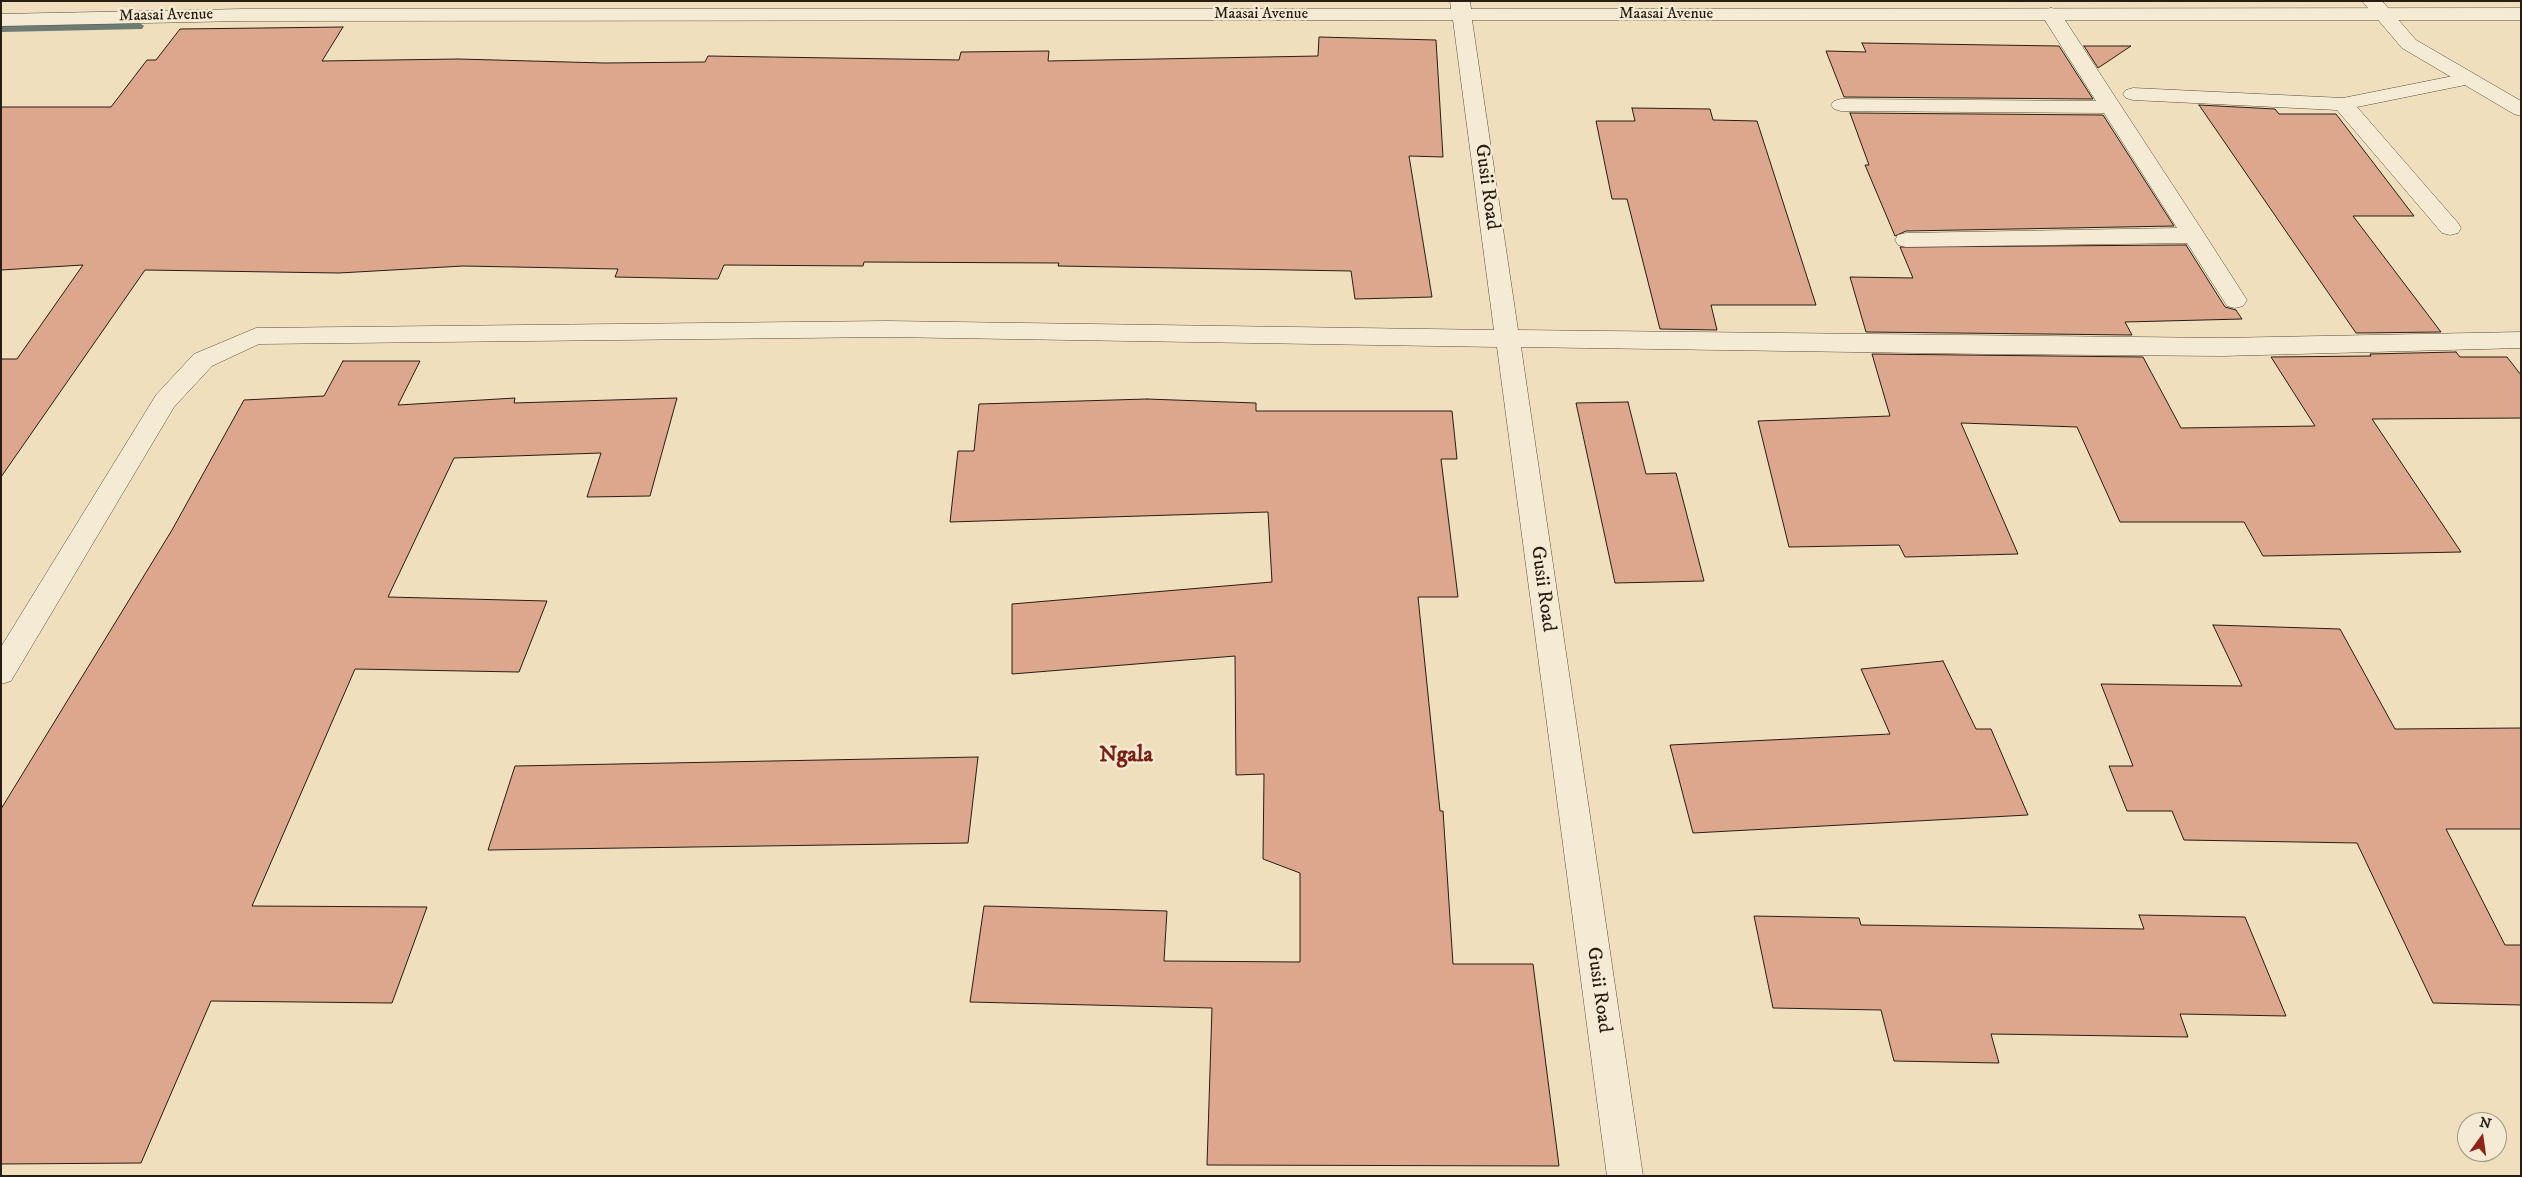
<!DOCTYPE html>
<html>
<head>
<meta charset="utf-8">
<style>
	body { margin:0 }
	#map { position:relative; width:2522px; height:1177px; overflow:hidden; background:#efdfbd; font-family:"IM FELL DW Pica",serif }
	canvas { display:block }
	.frame { position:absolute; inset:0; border:2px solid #281d15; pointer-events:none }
	.north { position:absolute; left:2457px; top:1112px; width:50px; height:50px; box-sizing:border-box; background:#f5ead4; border:1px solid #a39888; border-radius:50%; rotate:14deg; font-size:14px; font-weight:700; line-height:20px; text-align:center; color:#281d15 }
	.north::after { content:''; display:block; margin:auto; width:18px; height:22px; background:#8f2418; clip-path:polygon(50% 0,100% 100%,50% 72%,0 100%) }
</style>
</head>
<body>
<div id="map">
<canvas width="2522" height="1177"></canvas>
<div class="frame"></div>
<div class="north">N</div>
</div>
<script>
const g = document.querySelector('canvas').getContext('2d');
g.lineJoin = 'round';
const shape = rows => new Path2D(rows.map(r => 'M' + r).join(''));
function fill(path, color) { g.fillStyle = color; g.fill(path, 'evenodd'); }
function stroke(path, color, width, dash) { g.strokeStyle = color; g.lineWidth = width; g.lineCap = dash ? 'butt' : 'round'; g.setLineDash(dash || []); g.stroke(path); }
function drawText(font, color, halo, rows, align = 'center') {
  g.font = font + ' "IM FELL DW Pica",serif'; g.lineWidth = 5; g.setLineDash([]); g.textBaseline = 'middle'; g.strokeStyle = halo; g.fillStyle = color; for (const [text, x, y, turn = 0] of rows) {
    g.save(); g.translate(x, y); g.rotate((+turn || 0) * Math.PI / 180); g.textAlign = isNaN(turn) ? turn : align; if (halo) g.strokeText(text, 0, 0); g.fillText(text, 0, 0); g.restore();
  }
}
const stream = shape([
	[138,22,144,26,142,29,1,32,1,24,138,22]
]);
const building = shape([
	[343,27,322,61,458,59,604,63,705,62,708,56,959,60,961,52,1049,51,1048,61,1318,56,1319,37,1436,40,1443,157,1409,156,1432,297,1355,299,1351,271,1058,266,1059,263,864,262,863,266,724,265,718,279,615,277,618,269,463,266,339,273,145,270,1,477,1,359,17,359,83,265,1,270,1,107,111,107,147,60,156,60,180,29,343,27],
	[1862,43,2059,46,2093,99,1844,97,1826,51,1866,52,1862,43],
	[2084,46,2131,46,2098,68,2084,46],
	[2199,105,2275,109,2279,114,2336,114,2414,216,2353,216,2441,332,2356,333,2199,105],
	[1632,108,1710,109,1713,120,1757,121,1816,305,1711,305,1717,330,1660,329,1627,199,1612,199,1596,121,1635,121,1632,108],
	[1850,113,2103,115,2174,226,1906,231,1895,236,1865,165,1869,165,1850,113],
	[2186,245,2225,307,2236,310,2242,319,2125,322,2132,335,1866,332,1850,277,1913,278,1900,247,2186,245],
	[2456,352,2460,357,2507,357,2521,375,2521,418,2372,419,2461,552,2263,556,2244,522,2120,522,2077,427,1961,423,2018,554,1905,557,1899,545,1789,547,1758,421,1890,416,1872,354,2143,357,2181,428,2315,426,2271,357,2371,356,2370,354,2456,352],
	[343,361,420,361,398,405,515,398,514,403,677,398,650,496,587,497,601,453,454,458,388,597,547,601,519,672,355,669,252,906,427,907,392,1003,211,1001,141,1163,1,1164,1,809,172,530,244,400,324,396,343,361],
	[1147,399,1256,403,1256,411,1452,411,1457,459,1441,459,1458,597,1418,597,1440,811,1443,811,1453,964,1533,964,1559,1166,1207,1165,1212,1008,970,1002,984,906,1167,911,1164,961,1300,962,1300,873,1263,859,1264,774,1236,775,1235,656,1012,674,1012,604,1272,582,1268,512,950,522,958,451,974,451,979,404,1147,399],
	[1628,402,1646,474,1676,473,1704,581,1615,583,1576,403,1628,402],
	[2213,625,2340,629,2395,729,2521,728,2521,829,2446,829,2505,945,2521,945,2521,1005,2433,1003,2357,843,2184,840,2172,811,2127,811,2109,766,2133,766,2101,684,2242,686,2213,625],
	[1943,661,1976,729,1991,729,2028,815,1693,833,1670,745,1890,734,1861,669,1943,661],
	[978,757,968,843,488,850,515,766,978,757],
	[2139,915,2245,917,2286,1016,2180,1014,2188,1037,1991,1034,1999,1063,1894,1061,1881,1010,1773,1008,1754,916,1859,918,1861,925,2144,929,2139,915]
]);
const service = shape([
	[2051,8,2058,10,2061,14,2202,230,2247,300,2243,306,2235,308,2227,306,2187,243,1906,247,1898,245,1895,240,1898,235,1906,233,2177,228,2104,113,1841,111,1834,109,1831,105,1834,101,1841,99,2096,101,2041,14,2044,10,2051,8],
	[2468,73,2475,75,2478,79,2475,83,2357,107,2458,223,2461,228,2458,233,2450,235,2442,233,2337,110,2133,100,2126,98,2123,94,2126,90,2133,88,2343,98,2468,73]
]);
const minor = shape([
	[1450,1,1470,1,1471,9,2521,8,2521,20,1472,20,1518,330,2222,338,2521,332,2521,348,2222,356,1987,354,1521,347,1643,1176,1607,1176,1497,347,887,337,259,344,212,366,174,407,11,681,1,684,1,647,156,395,194,354,256,328,887,321,1494,330,1453,20,243,21,1,26,1,14,243,9,1451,9,1450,1]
]);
const tertiary = shape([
	[2362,1,2382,1,2416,40,2521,101,2521,116,2514,114,2402,48,2362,1]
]);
const farStreetnames = [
	["Maasai Avenue",1261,15],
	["Maasai Avenue",1666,15],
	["Maasai Avenue",166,16,-1]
];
const streetNames = [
	["Gusii Road",1486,187,82],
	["Gusii Road",1542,589,82],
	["Gusii Road",1598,990,82]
];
const quarterNames = [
	["Ngala",1126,756]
];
fill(stream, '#6c7c74');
fill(building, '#dca78c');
stroke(building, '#281d15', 1);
stroke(service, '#5a4e3f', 1);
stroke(minor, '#5a4e3f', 1);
stroke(tertiary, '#5a4e3f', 1);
fill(service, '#f5ead4');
fill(minor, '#f5ead4');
fill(tertiary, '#f5ead4');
drawText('16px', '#281d15', '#f5ead4', farStreetnames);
drawText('20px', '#281d15', '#f5ead4', streetNames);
drawText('bold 22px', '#7a1f14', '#f5ead4', quarterNames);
</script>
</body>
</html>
